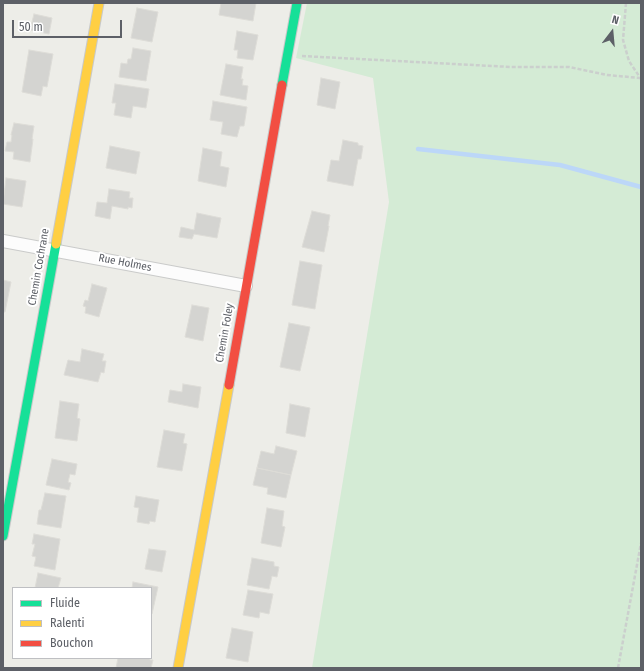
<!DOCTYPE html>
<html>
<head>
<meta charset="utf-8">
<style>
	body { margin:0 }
	#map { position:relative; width:644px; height:671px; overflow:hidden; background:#edede8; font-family:"Fira Sans Condensed",sans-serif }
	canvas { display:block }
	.frame { position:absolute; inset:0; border:4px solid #5d6067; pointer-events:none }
	.legend { position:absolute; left:12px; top:587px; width:140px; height:72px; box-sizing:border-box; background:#fff; border:1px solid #bebfc2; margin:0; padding:5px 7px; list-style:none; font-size:12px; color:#5d6067 }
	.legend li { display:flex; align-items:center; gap:8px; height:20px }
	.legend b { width:20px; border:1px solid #bebfc2 }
	.north { position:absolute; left:592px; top:12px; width:40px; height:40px; -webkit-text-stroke:3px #fff; paint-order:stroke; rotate:16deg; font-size:11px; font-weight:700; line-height:16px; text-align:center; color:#5d6067 }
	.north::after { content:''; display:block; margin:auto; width:14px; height:18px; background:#5d6067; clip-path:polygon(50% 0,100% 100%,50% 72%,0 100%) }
	.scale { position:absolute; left:12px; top:20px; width:110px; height:18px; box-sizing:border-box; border:2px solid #5d6067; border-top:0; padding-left:5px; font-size:12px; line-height:14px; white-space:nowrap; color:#5d6067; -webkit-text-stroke:3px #fff; paint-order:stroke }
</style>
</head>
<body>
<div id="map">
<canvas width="644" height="671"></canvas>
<div class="frame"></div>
<ul class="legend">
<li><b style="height:5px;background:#16e098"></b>Fluide</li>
<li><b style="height:5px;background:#ffcf43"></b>Ralenti</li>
<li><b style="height:5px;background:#f24e42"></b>Bouchon</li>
</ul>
<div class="north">N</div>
<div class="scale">50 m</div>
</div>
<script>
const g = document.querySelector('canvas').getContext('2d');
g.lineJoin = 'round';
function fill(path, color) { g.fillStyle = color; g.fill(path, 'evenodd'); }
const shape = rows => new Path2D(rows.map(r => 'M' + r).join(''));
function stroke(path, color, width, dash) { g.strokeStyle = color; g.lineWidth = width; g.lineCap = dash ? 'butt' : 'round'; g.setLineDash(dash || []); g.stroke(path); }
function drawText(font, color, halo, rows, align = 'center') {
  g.font = font + ' "Fira Sans Condensed",sans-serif'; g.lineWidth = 4; g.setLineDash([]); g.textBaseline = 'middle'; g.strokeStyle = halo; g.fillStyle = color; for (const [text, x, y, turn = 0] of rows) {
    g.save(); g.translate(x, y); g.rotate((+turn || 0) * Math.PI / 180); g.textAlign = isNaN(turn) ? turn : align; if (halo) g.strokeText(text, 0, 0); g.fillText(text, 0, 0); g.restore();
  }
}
const green = shape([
	[307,3,641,3,641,668,312,668,389,202,373,78,296,58]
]);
const stream = shape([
	[418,149,560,165,641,187]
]);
const building = shape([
	[221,3,256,3,253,21,219,15,221,3],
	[137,8,158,12,152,42,131,38,137,8],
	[34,14,52,18,49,34,30,30,34,14],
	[237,31,258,35,253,60,237,58,238,50,234,50,237,31],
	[133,48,151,51,146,81,119,77,121,63,127,64,128,59,131,59,133,48],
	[29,50,53,54,47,87,43,86,41,96,22,92,29,50],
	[226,64,243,67,241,79,243,79,242,85,248,86,246,100,220,95,226,64],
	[321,78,340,82,335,109,317,105,321,78],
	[115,84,149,89,146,108,133,106,131,118,114,115,116,103,112,103,115,84],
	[213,101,247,107,244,126,240,126,237,137,221,134,223,122,210,120,213,101],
	[14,123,34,126,32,139,33,139,30,162,13,159,14,152,5,151,7,142,11,142,12,135,11,135,14,123],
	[343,140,358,143,358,145,363,146,361,159,358,159,353,186,327,181,331,160,339,161,343,140],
	[110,146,140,152,136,174,106,168,110,146],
	[203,148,222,152,220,166,229,168,226,187,198,181,203,148],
	[6,178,26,181,22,207,3,204,6,178],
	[109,189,130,192,129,198,133,198,132,208,128,207,128,209,112,206,110,219,95,216,97,202,107,203,109,189],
	[312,211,330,215,328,226,329,226,324,252,302,247,312,211],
	[197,213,221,218,217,238,194,234,192,239,179,237,181,227,194,230,197,213],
	[300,261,322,265,315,309,292,305,300,261],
	[3,280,11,282,5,312,3,312,3,280],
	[92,284,107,288,99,317,85,313,86,307,83,306,85,300,88,301,92,284],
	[192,305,209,308,203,341,185,337,192,305],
	[289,323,310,327,300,371,280,367,289,323],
	[82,349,104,354,102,361,106,361,104,373,101,372,98,382,64,375,68,360,80,362,82,349],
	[183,384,201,387,198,408,168,402,170,390,182,392,183,384],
	[60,401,79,404,77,418,80,419,77,441,55,438,60,401],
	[290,404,310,408,305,437,286,433,290,404],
	[164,430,185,434,183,443,187,444,182,471,157,467,164,430],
	[276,446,297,451,291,475,257,468,261,451,274,454,276,446],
	[52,459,77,464,75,475,70,474,68,482,71,483,69,490,46,485,52,459],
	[257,468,291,475,286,498,267,494,268,488,253,485,257,468],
	[45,493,66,496,61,528,37,524,39,510,41,510,45,493],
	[136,496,159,500,155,522,150,521,149,524,137,522,139,508,134,507,136,496],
	[267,508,284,511,282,526,285,527,281,547,261,543,267,508],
	[34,534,60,539,55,570,34,566,36,557,32,556,35,544,32,544,34,534],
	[149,549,166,551,162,572,145,569,149,549],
	[252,558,274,562,274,566,279,567,277,577,272,576,269,589,247,585,252,558],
	[38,573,61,578,58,588,35,588,38,573],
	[133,582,158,587,152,614,151,614,151,588,132,588,133,582],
	[248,590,273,594,269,614,260,612,259,618,243,615,248,590],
	[232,628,253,632,248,662,226,658,232,628],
	[118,658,150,658,150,660,153,660,151,668,116,668,118,658]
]);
const path = shape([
	[626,3,623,40,629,61,641,79],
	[302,56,511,67,569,67,607,75,640,78],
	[618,668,641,543]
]);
const street = shape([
	[3,241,246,286]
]);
const fast = shape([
	[282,85,297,3],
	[3,536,56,244]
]);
const slow = shape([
	[56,244,99,3],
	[178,668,229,385]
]);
const jam = shape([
	[229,385,282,85]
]);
const streetNames = [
	["Rue Holmes",125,263,11],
	["Chemin Cochrane",39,267,-80],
	["Chemin Foley",225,333,-80]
];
fill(green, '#d4ebd5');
stroke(stream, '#bcd7f8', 4.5);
fill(building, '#d4d4d1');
stroke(building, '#dddcd7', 1);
stroke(street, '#cacbca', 14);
stroke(fast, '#c8c9c9', 11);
stroke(slow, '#c8c9c9', 11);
stroke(jam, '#c8c9c9', 11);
stroke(path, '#cbcfcd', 2.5, [4, 2]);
stroke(street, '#fcfcfc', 12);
stroke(fast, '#16e098', 9);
stroke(slow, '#ffcf43', 9);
stroke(jam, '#f24e42', 9);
drawText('11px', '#5d6067', '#fff', streetNames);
</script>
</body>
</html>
